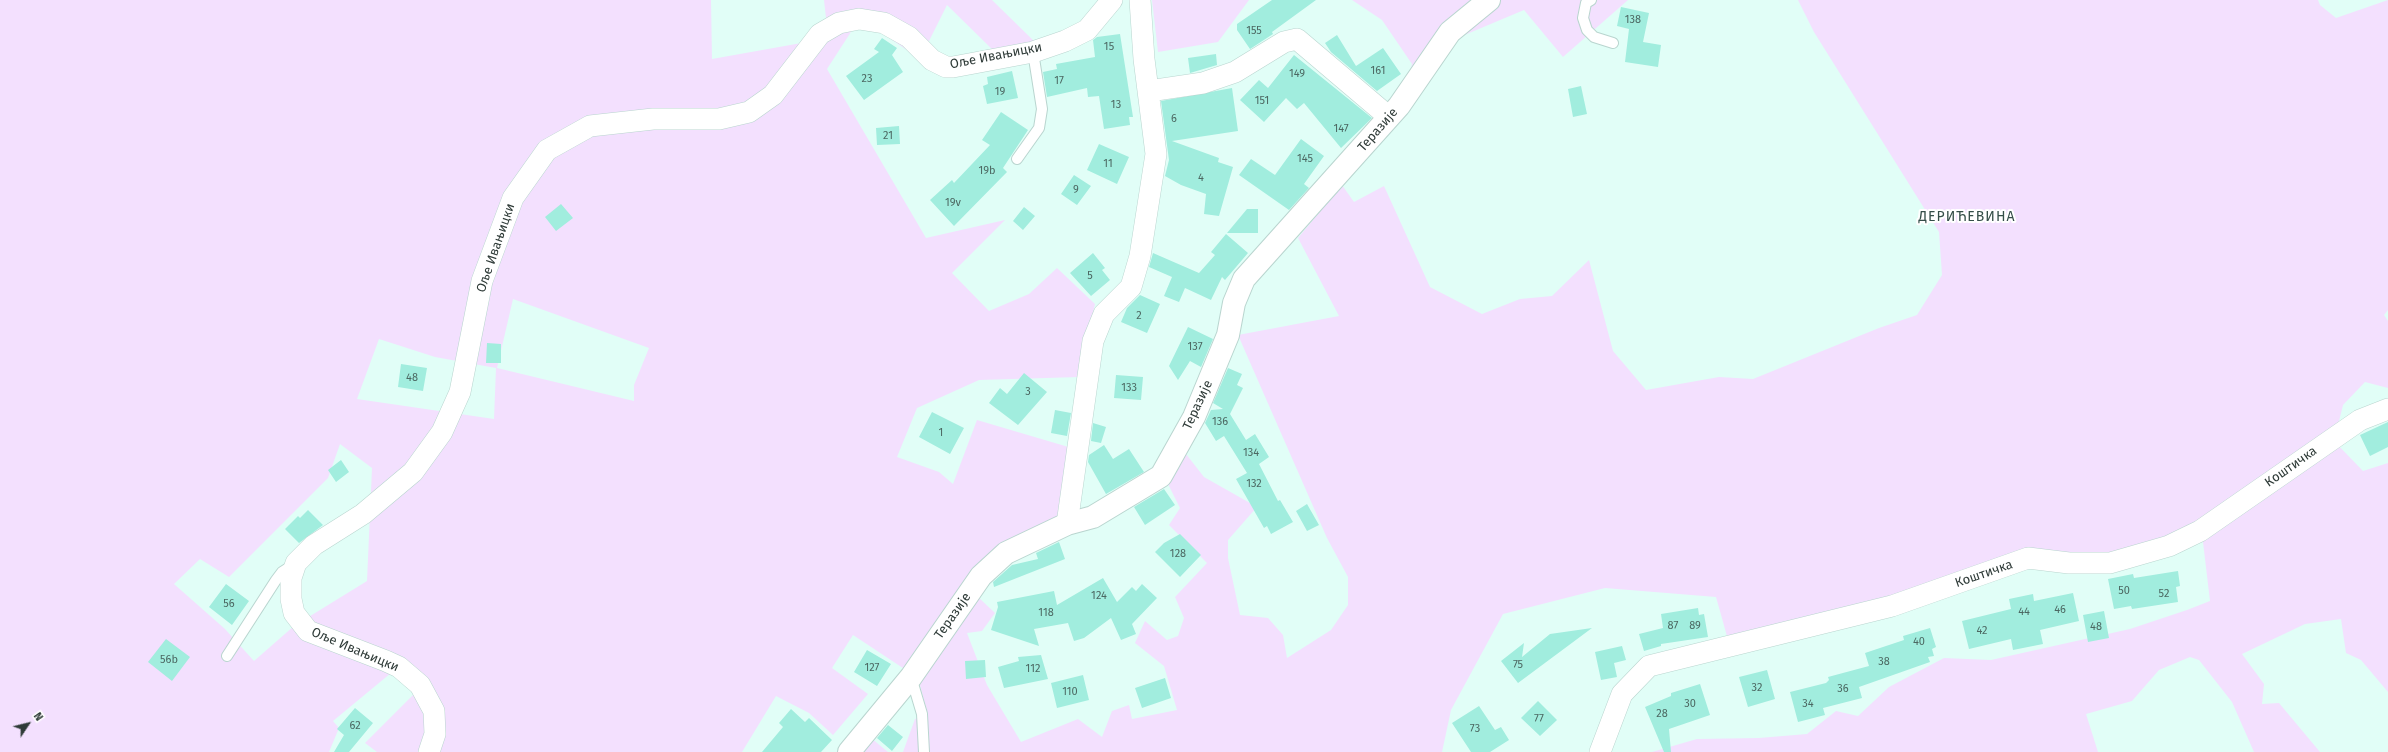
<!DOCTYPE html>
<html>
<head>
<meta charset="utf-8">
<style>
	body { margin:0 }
	#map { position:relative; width:2388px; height:752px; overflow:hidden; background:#e1fef7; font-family:"Fira Sans",sans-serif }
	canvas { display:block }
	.north { position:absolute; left:8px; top:704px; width:40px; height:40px; -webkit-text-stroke:3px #fff; paint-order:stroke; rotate:55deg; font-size:11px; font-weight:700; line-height:16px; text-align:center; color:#2f3b38 }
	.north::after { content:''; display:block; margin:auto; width:14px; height:18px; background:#2f3b38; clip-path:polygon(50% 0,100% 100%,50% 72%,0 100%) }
</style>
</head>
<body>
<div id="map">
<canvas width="2388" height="752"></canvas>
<div class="north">N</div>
</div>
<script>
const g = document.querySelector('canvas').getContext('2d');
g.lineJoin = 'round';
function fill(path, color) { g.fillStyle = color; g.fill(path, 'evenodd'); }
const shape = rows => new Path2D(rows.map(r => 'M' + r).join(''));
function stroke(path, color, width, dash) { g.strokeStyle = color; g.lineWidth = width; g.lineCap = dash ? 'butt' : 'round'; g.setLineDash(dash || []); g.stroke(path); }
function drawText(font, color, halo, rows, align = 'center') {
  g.font = font + ' "Fira Sans",sans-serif'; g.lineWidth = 4; g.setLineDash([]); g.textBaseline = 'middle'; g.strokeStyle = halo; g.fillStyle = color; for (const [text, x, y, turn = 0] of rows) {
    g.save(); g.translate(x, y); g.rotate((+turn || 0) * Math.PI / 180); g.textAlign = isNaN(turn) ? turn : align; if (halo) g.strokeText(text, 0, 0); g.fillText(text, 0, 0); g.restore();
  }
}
const green = shape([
	[0,0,711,0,712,59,807,42,826,18,824,0,992,0,1038,45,1000,57,947,5,920,59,860,18,827,69,926,238,1005,220,952,273,989,311,1029,294,1057,268,1095,304,1079,377,979,380,917,408,897,457,939,472,953,484,977,420,1082,451,1075,512,1007,547,977,596,995,613,982,631,967,633,987,685,1021,742,1078,719,1102,737,1112,711,1129,705,1132,719,1177,710,1164,666,1135,643,1145,621,1167,640,1178,636,1184,618,1175,597,1207,563,1169,525,1180,508,1168,484,1186,454,1204,477,1257,507,1228,540,1228,558,1240,615,1268,618,1283,635,1287,658,1331,630,1348,605,1348,577,1327,538,1238,335,1339,316,1298,238,1342,185,1354,202,1384,186,1430,287,1482,314,1520,299,1552,296,1589,260,1613,351,1646,390,1719,377,1753,379,1879,328,1917,315,1942,275,1939,232,1814,32,1798,0,2318,0,2320,5,2336,18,2388,0,2388,310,2384,315,2388,321,2388,388,2365,382,2343,405,2334,441,2363,471,2388,463,2388,692,2361,660,2346,653,2341,619,2305,624,2242,654,2264,684,2262,704,2279,703,2320,752,2254,752,2232,702,2199,660,2190,657,2159,670,2132,701,2086,714,2098,752,1652,752,1697,739,1759,738,1807,734,1836,711,1858,716,1889,687,1944,658,1991,660,2130,629,2187,610,2210,601,2203,542,2029,569,1732,654,1716,597,1605,588,1503,614,1451,710,1442,752,903,752,915,719,928,715,918,678,853,635,832,668,868,694,833,735,809,713,776,696,742,752,377,752,365,743,418,690,391,673,333,721,339,728,329,752,0,752],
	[513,299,649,348,634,385,634,401,497,368],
	[379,339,435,357,496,368,494,419,357,399],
	[340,444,372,468,367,581,294,626,254,661,225,629,174,584,200,559,229,577,328,478],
	[1152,0,1249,0,1218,42,1158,52],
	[1352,0,1628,0,1563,57,1524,10,1455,39,1396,126,1412,64,1382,20],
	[871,738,888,752,858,752]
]);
const building = shape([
	[1272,0,1316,0,1272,32,1273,34,1250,49,1237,30,1237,24],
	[1621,7,1649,13,1643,42,1661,45,1658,67,1625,62,1629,29,1617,26],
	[1120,34,1133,117,1129,117,1130,125,1104,129,1099,96,1088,97,1087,88,1047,97,1043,72,1057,69,1056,64,1095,57,1093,40,1097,37],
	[1337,35,1356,66,1383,48,1401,74,1377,91,1331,52,1325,43],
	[882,38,897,48,892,55,903,72,864,100,846,76,879,52,874,49],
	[1216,54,1217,65,1190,73,1188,58],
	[1294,55,1372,118,1341,148,1304,103,1297,109,1286,98,1264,122,1240,100,1259,80,1268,88],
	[1012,71,1018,98,987,104,983,86,988,84,987,77],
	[1581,86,1587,114,1573,117,1568,89],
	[1232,88,1238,131,1172,141,1219,158,1218,162,1233,167,1219,216,1204,214,1206,194,1181,185,1165,176,1169,160,1161,101],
	[1001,112,1028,130,1003,168,1007,172,954,226,930,200,952,180,954,183,990,145,982,140],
	[899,126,900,144,877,145,876,128],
	[1301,139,1324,156,1304,184,1309,188,1289,210,1239,175,1251,159,1275,175],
	[1099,144,1129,157,1117,184,1087,170],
	[1074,175,1091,186,1077,205,1061,194],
	[561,204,573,218,556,231,545,217],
	[1024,207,1035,216,1023,230,1013,221],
	[1247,209,1258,209,1258,233,1227,233],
	[1226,234,1248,253,1225,280,1222,277,1211,300,1185,288,1179,302,1164,296,1172,277,1149,267,1153,253,1199,273,1215,255,1211,252],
	[1093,253,1105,268,1102,270,1110,280,1091,296,1070,273],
	[1140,295,1160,304,1147,333,1121,322,1127,308],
	[1188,327,1213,339,1201,367,1190,361,1178,380,1169,366],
	[487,343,501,344,501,363,486,363],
	[401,364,427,368,423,391,398,387],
	[1228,368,1242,374,1237,385,1243,388,1230,414,1246,440,1255,434,1269,457,1259,464,1278,501,1280,500,1293,522,1271,534,1267,526,1264,528,1236,479,1247,473,1224,436,1216,441,1205,423,1211,410,1223,409,1213,403],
	[1024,373,1047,392,1018,425,989,403,1000,388,1007,394],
	[1116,375,1143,377,1141,400,1114,398],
	[1055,410,1071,413,1067,436,1051,433],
	[932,412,964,428,950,454,919,437],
	[2388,422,2388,447,2370,456,2360,435],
	[1093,423,1106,427,1101,443,1091,441],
	[1104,445,1113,459,1129,449,1144,472,1106,494,1088,462,1089,455],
	[341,460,349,472,336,482,328,470],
	[1164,489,1175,505,1145,525,1134,507],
	[1307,504,1319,525,1307,531,1296,511],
	[308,510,323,525,299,543,285,529,298,516,300,518],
	[1180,534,1201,555,1180,577,1155,552,1164,543],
	[1059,542,1065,559,994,587,993,582,1012,565,1038,559,1036,553],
	[2178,571,2180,586,2176,587,2178,602,2132,609,2131,606,2114,609,2108,579,2133,574,2134,578],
	[1103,578,1117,602,1132,587,1136,591,1142,584,1157,598,1132,624,1136,634,1121,640,1111,618,1084,638,1074,641,1068,623,1034,629,1039,646,991,630,998,607,997,602,1054,591,1057,605],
	[226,584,249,601,232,625,209,607],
	[2073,593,2079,621,2040,630,2043,644,2013,650,2011,639,1969,649,1962,621,2011,609,2009,599,2033,594,2034,601],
	[1698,608,1699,615,1704,614,1708,637,1661,644,1661,646,1644,651,1639,634,1663,628,1661,614],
	[2104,611,2109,638,2088,642,2083,615],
	[1592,628,1518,683,1501,661,1524,643,1522,657,1550,634],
	[1930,628,1936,647,1932,649,1934,656,1928,657,1930,662,1859,687,1862,698,1823,708,1825,715,1798,722,1790,692,1826,683,1829,680,1828,677,1869,666,1865,653,1904,640,1903,636],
	[166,639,190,657,172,681,148,662],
	[1622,646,1626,660,1614,663,1617,677,1601,680,1595,652],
	[867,650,891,664,877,686,854,672],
	[1041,655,1048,679,1004,688,998,667,1019,661,1018,657],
	[985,660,986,677,966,679,965,661],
	[1767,670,1775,699,1748,707,1739,677],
	[1083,675,1089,700,1057,708,1051,683],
	[1165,678,1171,698,1142,708,1135,688],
	[1700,684,1710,715,1669,729,1671,752,1664,752,1645,707,1671,696,1671,693],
	[1538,701,1557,720,1540,736,1521,718],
	[1479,706,1495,730,1501,727,1509,740,1490,752,1471,752,1452,723],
	[355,708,373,723,349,752,334,752,344,735,337,729],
	[791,709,805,722,809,718,832,740,821,752,762,752,783,727,779,723],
	[888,725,903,737,892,751,877,738]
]);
const lane = shape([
	[1591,0,1586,3,1583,18,1587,30,1594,37,1613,43],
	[1017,159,1039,128,1042,109,1033,52],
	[227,656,276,580,282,572,293,565],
	[911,677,922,714,924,752]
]);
const street = shape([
	[1149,91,1203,83,1235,72,1284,42,1297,39,1389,117],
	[1067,524,1093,341,1104,314,1131,287,1140,256,1156,154,1144,59,1140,0],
	[429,752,435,734,434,711,420,685,399,667,386,661,308,631,294,613,291,599,291,578,296,563,314,545,363,514,413,472,442,432,460,392,482,281,513,198,547,150,590,126,653,119,719,119,749,112,773,95,820,34,839,23,859,19,884,23,909,37,932,60,946,67,953,67,1033,52,1065,41,1087,30,1112,0],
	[1600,752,1622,694,1649,666,1892,606,2028,558,2069,563,2110,563,2169,546,2200,531,2360,420,2388,409]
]);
const secondary = shape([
	[849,752,911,677,981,576,1006,553,1067,524,1093,517,1161,476,1194,417,1228,335,1234,303,1244,279,1399,106,1450,32,1489,0]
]);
const numberNames = [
	["138",1633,20],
	["155",1254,31],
	["15",1109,47],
	["161",1378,71],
	["149",1297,74],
	["23",867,79],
	["17",1059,81],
	["19",1000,92],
	["151",1262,101],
	["13",1116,105],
	["6",1174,119],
	["147",1341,129],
	["21",888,136],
	["145",1305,159],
	["11",1108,164],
	["19b",987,171],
	["4",1201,178],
	["9",1076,190],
	["19v",953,203],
	["5",1090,276],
	["2",1139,316],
	["137",1195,347],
	["48",412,378],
	["133",1129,388],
	["3",1028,392],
	["136",1220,422],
	["1",941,433],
	["134",1251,453],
	["132",1254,484],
	["128",1178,554],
	["50",2124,591],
	["52",2164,594],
	["124",1099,596],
	["56",229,604],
	["46",2060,610],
	["44",2024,612],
	["118",1046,613],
	["87",1673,626],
	["89",1695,626],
	["48",2096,627],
	["42",1982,631],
	["40",1919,642],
	["56b",169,660],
	["38",1884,662],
	["75",1518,665],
	["127",872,668],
	["112",1033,669],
	["32",1757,688],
	["36",1843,689],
	["110",1070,692],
	["30",1690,704],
	["34",1808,704],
	["28",1662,714],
	["77",1539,719],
	["62",355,726],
	["73",1475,729]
];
const streetNames = [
	["Оље Ивањицки",996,56,-11],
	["Теразије",1378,130,-49],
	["Оље Ивањицки",496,248,-71],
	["Теразије",1198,405,-65],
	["Коштичка",2291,467,-35],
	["Коштичка",1984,574,-19],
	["Теразије",953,616,-55],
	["Оље Ивањицки",355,650,23]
];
const neighbourhoodNames = [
	["ДЕРИЋЕВИНА",1967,217]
];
fill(green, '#f3e0fe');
fill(building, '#a1edde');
stroke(lane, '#b9d5cf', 12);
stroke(street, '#b9d5cf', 22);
stroke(secondary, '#b9d5cf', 24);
stroke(lane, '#fff', 10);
stroke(street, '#fff', 21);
stroke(secondary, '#fff', 22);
drawText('11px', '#4c6862', null, numberNames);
drawText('13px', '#2f3b38', '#fff', streetNames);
g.letterSpacing = '1px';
drawText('14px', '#354e49', '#fff', neighbourhoodNames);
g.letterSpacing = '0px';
</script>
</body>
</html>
